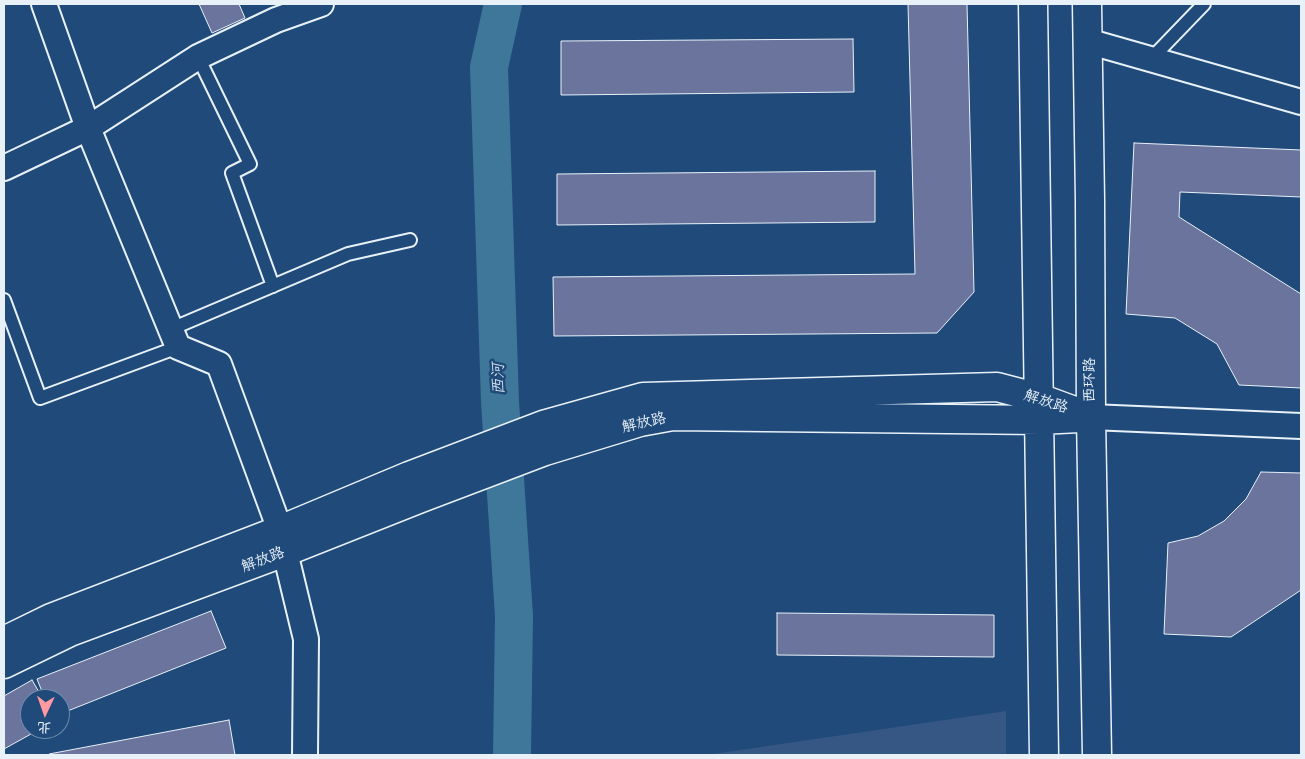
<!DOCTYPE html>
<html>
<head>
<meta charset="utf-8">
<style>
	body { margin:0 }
	#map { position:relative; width:1305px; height:759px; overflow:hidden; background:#1f4a7a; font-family:"Patrick Hand","LXGW WenKai TC",sans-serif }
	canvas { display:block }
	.frame { position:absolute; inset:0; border:5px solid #e8f1f8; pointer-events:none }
	.north { position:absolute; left:20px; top:689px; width:50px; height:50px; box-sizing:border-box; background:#1f4a7a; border:1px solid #6f8dac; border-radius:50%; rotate:183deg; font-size:14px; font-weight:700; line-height:20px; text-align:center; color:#e8f1f8 }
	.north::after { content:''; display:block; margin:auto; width:18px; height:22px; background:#ff9aa2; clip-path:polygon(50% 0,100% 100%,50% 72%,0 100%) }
</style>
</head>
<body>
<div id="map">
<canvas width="1305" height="759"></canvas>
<div class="frame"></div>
<div class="north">北</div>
</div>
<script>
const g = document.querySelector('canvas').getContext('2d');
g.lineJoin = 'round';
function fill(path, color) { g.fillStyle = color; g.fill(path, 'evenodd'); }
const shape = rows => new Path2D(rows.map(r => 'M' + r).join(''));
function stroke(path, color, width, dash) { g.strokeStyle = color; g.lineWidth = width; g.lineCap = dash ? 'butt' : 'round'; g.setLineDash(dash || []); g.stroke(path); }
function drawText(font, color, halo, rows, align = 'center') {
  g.font = font + ' "Patrick Hand","LXGW WenKai TC",sans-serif'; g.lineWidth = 5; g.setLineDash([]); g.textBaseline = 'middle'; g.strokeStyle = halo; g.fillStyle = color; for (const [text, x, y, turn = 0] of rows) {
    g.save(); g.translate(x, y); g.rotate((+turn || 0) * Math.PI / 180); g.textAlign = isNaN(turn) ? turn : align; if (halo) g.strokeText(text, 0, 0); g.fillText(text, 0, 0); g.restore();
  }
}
const built = shape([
	[1006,711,1006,755,706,755]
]);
const river = shape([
	[503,4,489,67,500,402,514,616,512,755]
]);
const building = shape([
	[199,4,239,4,245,18,212,33,199,4],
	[908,4,967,4,974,292,937,333,554,336,553,277,915,274,908,4],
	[853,39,854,92,561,95,561,41,853,39],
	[1134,143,1301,150,1301,197,1180,192,1179,217,1301,294,1301,388,1239,385,1217,344,1175,318,1126,314,1134,143],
	[875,171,875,222,557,225,557,174,875,171],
	[1261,472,1301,473,1301,590,1231,637,1164,634,1168,543,1198,536,1224,521,1246,499,1261,472],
	[211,611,226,648,60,714,60,699,45,699,37,679,211,611],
	[777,613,994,615,994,657,777,655,777,613],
	[32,680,43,699,30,699,30,729,40,729,4,749,4,696,32,680],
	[229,720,235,755,50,755,49,754,229,720]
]);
const lane = shape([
	[198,57,250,164,232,173,273,286],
	[1151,59,1204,4],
	[4,300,40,398,178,347],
	[171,329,348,254,410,240]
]);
const street = shape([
	[44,4,88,128,178,347,219,364,280,530],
	[1087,41,1301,102],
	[4,168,88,128,198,57,276,20,321,4],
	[1091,417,1301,426],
	[285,552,306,639,305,755]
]);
const secondary = shape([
	[1033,4,1044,755],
	[1087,4,1090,201,1091,417,1097,755],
	[4,641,51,618,280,530,409,476,543,425,643,397,997,387,1039,398,1091,417],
	[4,664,70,632,285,552,421,498,545,451,640,422,673,416,1040,420,1079,418]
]);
const streetNames = [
	["西环路",1090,380,-90],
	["解放路",1046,402,18],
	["解放路",644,423,-13],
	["解放路",263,560,-21]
];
const waterNames = [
	["西河",499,379,-92]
];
fill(built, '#365784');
stroke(river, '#3f779a', 38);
fill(building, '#6b749c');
stroke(building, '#e8f1f8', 1);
stroke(lane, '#e8f1f8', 16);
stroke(street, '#e8f1f8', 28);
stroke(secondary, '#e8f1f8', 31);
stroke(lane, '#1f4a7a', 12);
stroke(street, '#1f4a7a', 24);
stroke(secondary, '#1f4a7a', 28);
drawText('15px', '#e8f1f8', '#1f4a7a', streetNames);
drawText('italic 16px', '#cfdfea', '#1f4a7a', waterNames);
</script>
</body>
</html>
